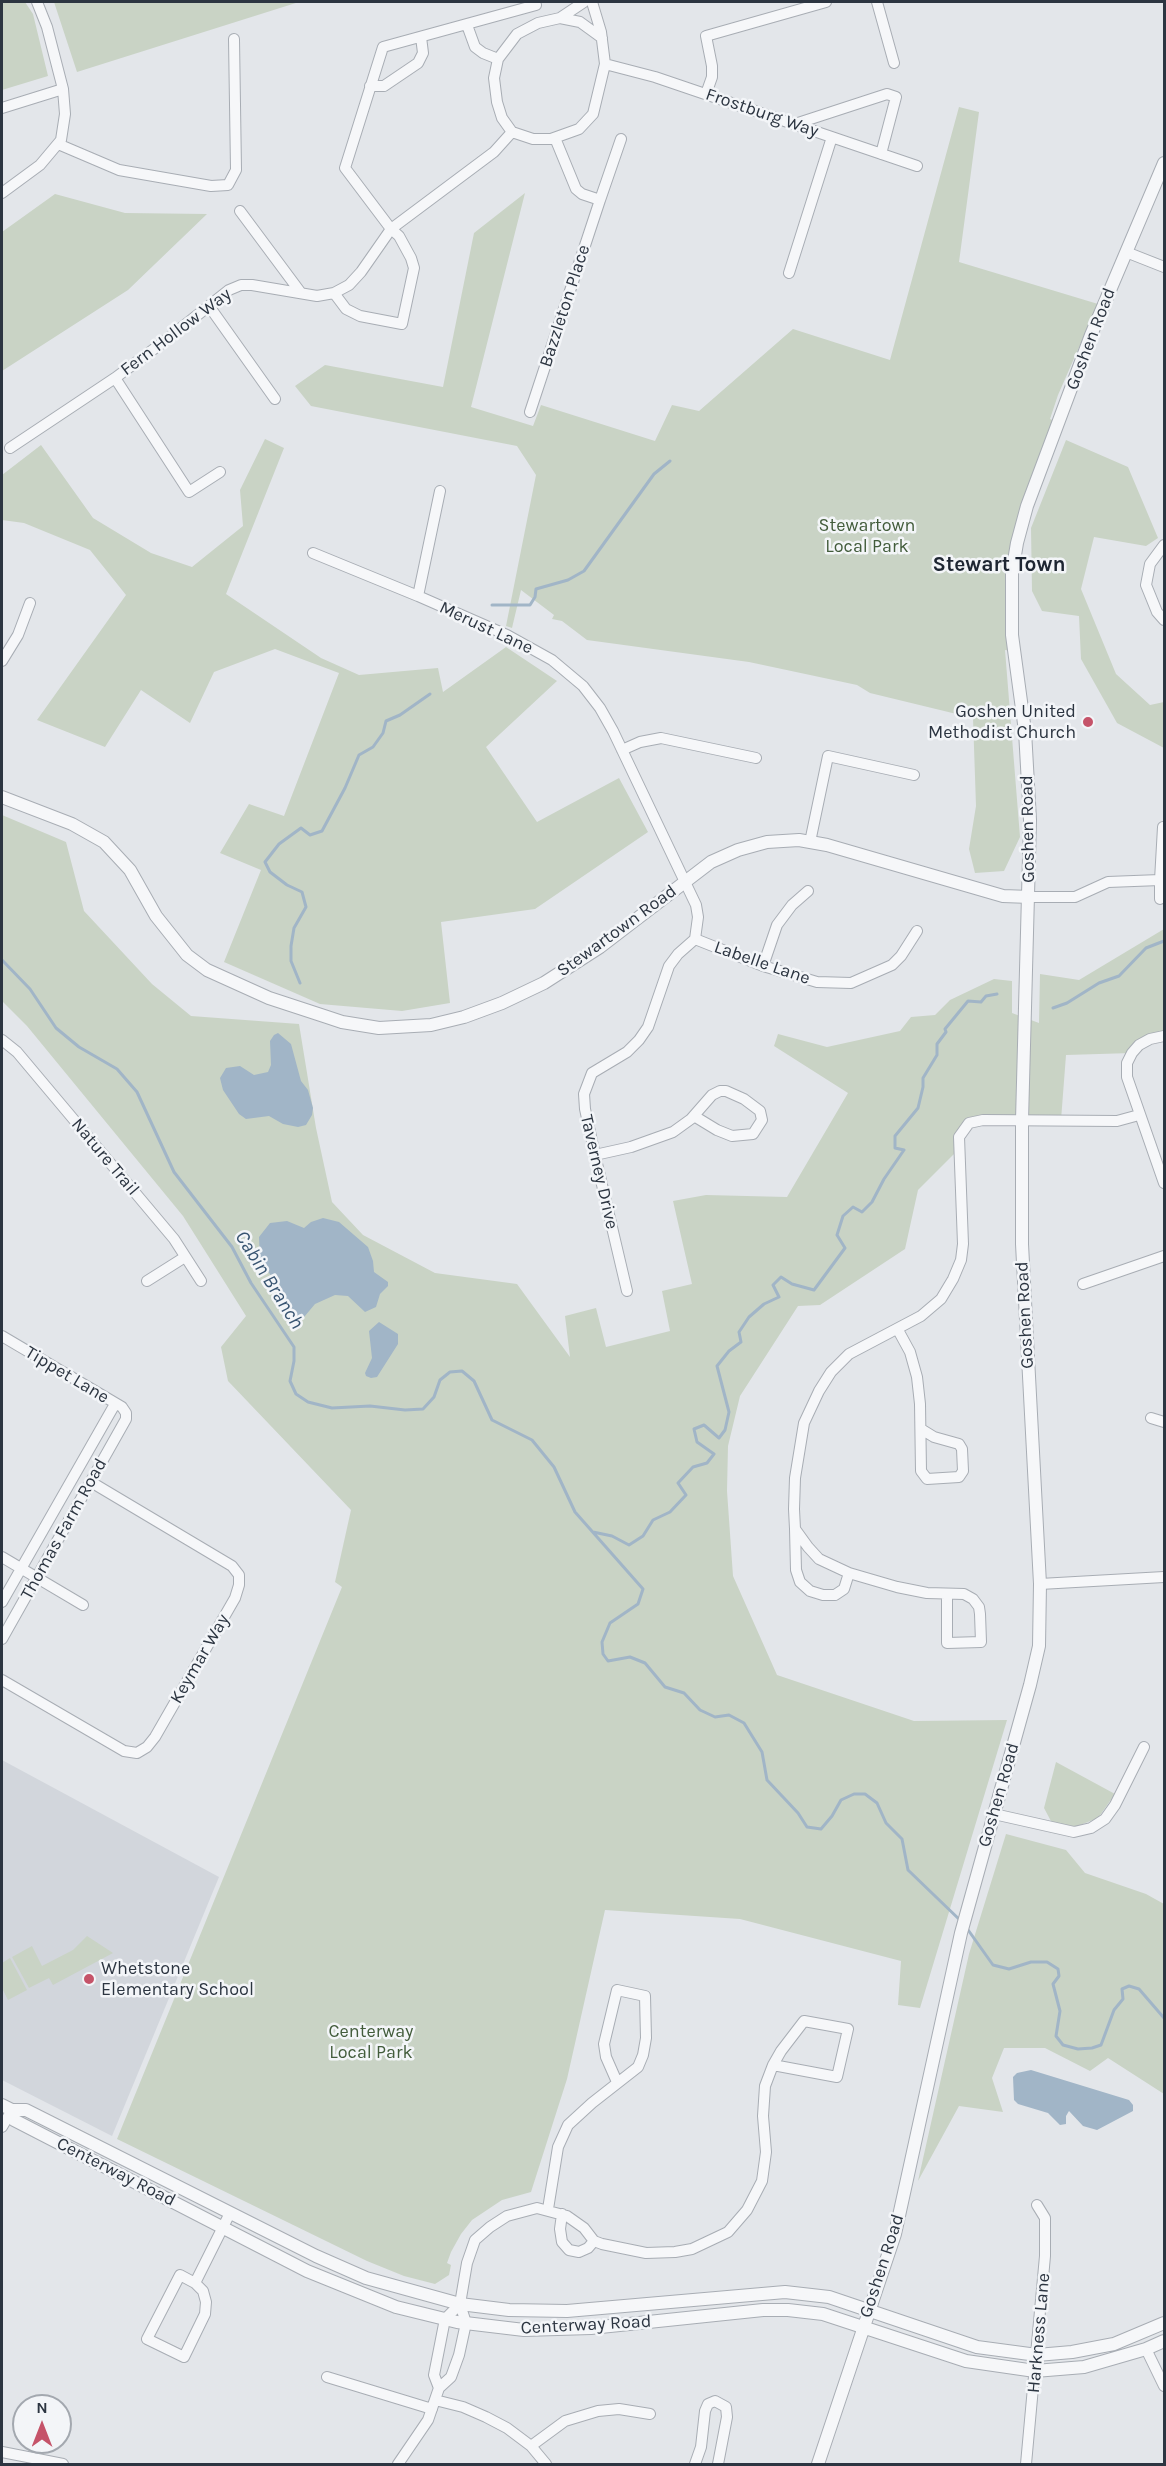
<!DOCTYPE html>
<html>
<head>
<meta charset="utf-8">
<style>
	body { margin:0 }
	#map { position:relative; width:1166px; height:2466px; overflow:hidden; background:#e3e6ea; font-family:Karla,sans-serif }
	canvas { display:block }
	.frame { position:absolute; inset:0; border:3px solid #2c3541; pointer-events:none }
	.north { position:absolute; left:12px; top:2394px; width:60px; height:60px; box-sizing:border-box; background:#f3f5f8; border:2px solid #a3a8af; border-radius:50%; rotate:0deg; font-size:16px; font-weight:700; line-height:24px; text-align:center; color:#2c3541 }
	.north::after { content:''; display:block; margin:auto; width:21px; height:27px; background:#c55369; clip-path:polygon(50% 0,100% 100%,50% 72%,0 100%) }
</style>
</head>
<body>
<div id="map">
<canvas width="1166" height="2466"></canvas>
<div class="frame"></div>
<div class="north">N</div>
</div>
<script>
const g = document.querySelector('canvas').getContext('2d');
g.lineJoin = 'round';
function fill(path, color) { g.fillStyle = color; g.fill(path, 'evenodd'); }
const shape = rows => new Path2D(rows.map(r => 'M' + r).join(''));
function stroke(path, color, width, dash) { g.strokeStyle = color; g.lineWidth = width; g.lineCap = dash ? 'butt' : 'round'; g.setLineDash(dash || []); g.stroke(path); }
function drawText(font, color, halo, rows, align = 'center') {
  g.font = font + ' Karla,sans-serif'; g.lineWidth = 5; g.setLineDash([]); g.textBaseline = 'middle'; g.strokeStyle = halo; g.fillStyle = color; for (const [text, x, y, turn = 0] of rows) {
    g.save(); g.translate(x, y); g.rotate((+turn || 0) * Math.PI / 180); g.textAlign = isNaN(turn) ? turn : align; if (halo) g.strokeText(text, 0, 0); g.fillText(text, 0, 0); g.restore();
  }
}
const built = shape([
	[2,1760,219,1877,112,2136,2,2080]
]);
const green = shape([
	[2,2,25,2,33,14,48,76,2,90],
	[54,2,299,2,77,72],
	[959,107,979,112,959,262,1098,304,1058,395,1050,419,1057,422,1019,531,1011,651,1005,650,1020,837,1004,871,975,873,969,849,976,806,973,718,870,693,857,685,749,662,587,640,562,621,552,619,554,615,521,590,512,628,506,626,536,475,517,446,311,406,295,386,325,365,443,387,474,233,525,193,471,407,533,426,541,405,655,441,672,405,699,411,793,329,890,360],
	[55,194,125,213,207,214,128,290,2,371,2,232],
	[265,439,284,448,226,594,321,658,359,675,438,668,443,692,506,647,557,681,486,747,537,822,619,778,648,832,535,909,441,922,450,1003,402,1011,320,1004,224,962,261,870,220,853,249,804,284,816,339,673,275,649,214,672,190,723,141,690,105,747,37,720,126,595,90,550,24,523,2,520,2,475,41,445,93,518,151,553,192,567,243,526,240,490],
	[1066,440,1128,467,1158,538,1146,546,1094,537,1081,589,1116,674,1150,705,1164,702,1164,748,1117,723,1081,659,1079,616,1042,611,1032,591,1031,528],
	[2,815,66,842,84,911,152,984,191,1016,299,1024,316,1128,332,1202,363,1235,435,1273,517,1284,570,1357,565,1316,596,1308,606,1347,670,1331,662,1291,692,1284,673,1201,706,1195,787,1197,848,1093,774,1046,778,1034,827,1047,900,1031,911,1017,935,1015,950,1000,994,979,1012,981,1012,1013,1039,1023,1040,974,1079,980,1164,929,1164,1036,1132,1053,1066,1055,1061,1120,969,1123,959,1149,918,1190,905,1249,820,1305,798,1306,740,1396,728,1446,727,1491,733,1576,777,1675,914,1721,1007,1720,920,2008,898,2005,901,1961,740,1919,605,1910,567,2079,531,2192,502,2200,472,2220,461,2234,451,2252,447,2263,451,2265,449,2275,435,2284,404,2276,367,2261,117,2139,342,1587,335,1582,351,1510,228,1381,221,1347,246,1316,183,1216,27,1026,2,1001],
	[1056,1762,1115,1794,1098,1818,1075,1827,1052,1823,1044,1808],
	[1006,1834,1066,1850,1085,1873,1146,1894,1164,1904,1164,2094,1108,2058,1090,2071,1045,2048,1004,2048,992,2078,1003,2112,959,2106,918,2181,969,1954],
	[87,1936,113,1953,53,1985,49,1978,29,1988,12,1957,32,1946,42,1966,73,1950],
	[10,1958,27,1990,8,2000,2,1988,2,1963]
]);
const water = shape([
	[278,1033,291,1044,301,1081,308,1090,313,1108,312,1115,306,1125,298,1127,283,1124,269,1116,246,1119,239,1114,223,1090,220,1078,226,1068,240,1066,254,1075,268,1072,271,1065,270,1041,274,1035],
	[323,1218,339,1222,368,1247,373,1261,374,1272,388,1282,388,1286,380,1294,376,1307,365,1312,348,1296,335,1295,315,1304,299,1323,294,1322,288,1313,279,1286,260,1261,259,1237,270,1223,287,1221,304,1228,311,1222],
	[379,1322,398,1334,398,1344,377,1377,371,1378,366,1376,365,1373,372,1358,369,1331],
	[1031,2070,1129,2100,1133,2105,1133,2111,1097,2130,1083,2126,1069,2111,1066,2116,1066,2124,1060,2125,1048,2113,1018,2104,1014,2100,1013,2077,1017,2073]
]);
const stream = shape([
	[492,605,530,605,535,597,536,589,568,580,584,571,654,474,670,461],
	[2,960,30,989,56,1028,79,1047,117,1069,137,1092,174,1172,232,1247,251,1283,294,1347,294,1361,290,1381,296,1394,308,1402,332,1408,370,1406,405,1410,423,1409,434,1397,440,1380,450,1372,462,1371,474,1381,492,1420,532,1440,554,1467,575,1512,643,1589,638,1604,610,1623,602,1642,603,1654,608,1661,630,1657,645,1663,665,1687,684,1693,700,1710,715,1717,729,1715,744,1723,762,1752,767,1780,798,1813,807,1827,821,1829,832,1816,841,1800,854,1794,865,1794,877,1803,886,1823,902,1839,908,1870,962,1922],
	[300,983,291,961,291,946,294,928,306,907,302,892,287,885,270,872,265,862,279,844,301,828,310,835,322,831,345,788,359,755,373,747,383,733,386,721,400,715,430,694],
	[1053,1008,1067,1003,1099,983,1119,976,1146,948,1164,941],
	[593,1532,612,1536,629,1545,643,1536,653,1520,670,1512,686,1495,678,1483,693,1467,707,1463,714,1454,697,1442,694,1429,704,1425,719,1438,725,1430,729,1412,717,1366,729,1351,741,1342,739,1332,749,1317,764,1304,779,1297,773,1285,781,1277,792,1284,814,1290,845,1248,837,1235,843,1216,853,1207,862,1212,872,1202,884,1179,904,1150,895,1148,895,1136,918,1108,923,1087,923,1078,937,1055,937,1044,946,1032,945,1029,968,1001,981,1002,986,996,997,994],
	[966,1927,993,1965,1009,1969,1031,1962,1047,1962,1058,1969,1059,1976,1053,1984,1060,2011,1056,2036,1063,2045,1078,2049,1092,2048,1101,2045,1114,2010,1123,1999,1122,1989,1129,1986,1139,1989,1164,2018]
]);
const minor = shape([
	[584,2,560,18,538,23,517,34,498,59,494,78,497,102,502,118,512,132,533,139,551,139,579,129,593,114,605,64,601,32,592,2],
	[877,2,894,63],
	[560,18,580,22,602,38],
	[467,25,475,47,483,53,498,59],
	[605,64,655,77,917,166],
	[370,86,384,86,418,63,423,53,421,37],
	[706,94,712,77,712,66,706,36,826,2],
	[2,108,63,89],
	[795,124,887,94,896,97,881,154],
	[58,144,119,170,211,186,228,185,236,170,234,39],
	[2,193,40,165,61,140,65,114,63,89,47,27,37,2],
	[600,200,621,139],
	[240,211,301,293],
	[1126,252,1164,267],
	[789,273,832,137],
	[334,293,346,309,360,316,402,324,414,268,411,258,399,236,391,229,345,168,383,47,536,5],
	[209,306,275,399],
	[115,378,189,492,220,472],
	[530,412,600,200,582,194,576,189,555,138],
	[10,448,115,378,166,340,229,290,241,285,252,285,317,296,334,293,349,285,361,272,391,229,494,152,512,132],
	[1164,545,1150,564,1146,585,1157,612,1164,620],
	[313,553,418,596,507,635,552,660,583,686,600,708,613,731,696,905,698,917,695,939,678,954,669,966,648,1027,639,1040,627,1052,592,1073,584,1094,585,1109,595,1155,627,1291],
	[418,596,440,491],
	[2,661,18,635,30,603],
	[622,750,640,742,661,738,756,758],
	[810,842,828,756,914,775],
	[1030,897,1075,897,1108,882,1160,880,1163,827],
	[1160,899,1160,880],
	[695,939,763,966,817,982,851,983,892,965,901,956,917,931],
	[763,966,777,925,792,905,808,891],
	[1164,1036,1150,1039,1139,1045,1132,1053,1127,1063,1127,1077,1164,1183],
	[2,1040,17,1052,174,1239,201,1281],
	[595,1155,631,1147,673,1132,691,1119,712,1095,720,1091,726,1091,744,1099,760,1111,762,1120,753,1134,732,1136,717,1130,694,1116],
	[147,1281,185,1257],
	[1083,1284,1164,1256],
	[898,1330,910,1352,917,1377,920,1404,921,1471,927,1479,959,1477,963,1471,962,1449,959,1444,934,1437,921,1429],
	[2,1336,122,1407,126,1413,126,1419,2,1639],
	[1151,1418,1164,1422],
	[795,1529,796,1570,800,1582,810,1591,823,1595,835,1595,844,1589,849,1573],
	[2,1557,83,1605],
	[1040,1584,1164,1577],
	[947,1594,947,1643,981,1642,980,1614,979,1607,973,1599,964,1594,927,1593,897,1587,849,1573,819,1559,808,1547,795,1529,794,1509,795,1478,804,1423,819,1391,831,1372,849,1354,921,1316,941,1299,953,1279,961,1260,963,1244,959,1137,969,1123,983,1120,1117,1121,1139,1115],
	[2,1602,115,1404],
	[2,1680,124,1751,137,1753,147,1747,155,1737,235,1598,239,1585,239,1575,232,1566,91,1482],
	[994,1814,1074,1832,1091,1828,1105,1819,1115,1805,1144,1747],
	[2,2127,12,2110],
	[548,2209,558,2147,568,2125,592,2103,638,2067,643,2055,646,2038,645,1996,617,1990,604,2044,606,2057,617,2082],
	[562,2214,560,2229,562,2242,569,2250,579,2252,588,2248,594,2241],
	[195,2283,203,2291,206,2302,205,2314,184,2357,147,2339,180,2275,195,2283,230,2213],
	[1146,2349,1164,2386],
	[327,2377,432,2409],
	[439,2388,434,2375,445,2319,460,2304],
	[435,2400,463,2407,486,2417,507,2428,531,2446,546,2464],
	[531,2446,565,2421,598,2411,619,2409,650,2414],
	[2,2452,63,2464],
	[398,2464,428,2420,439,2388,451,2377,459,2355,466,2323,460,2304,467,2263,475,2240,490,2227,507,2216,537,2208,567,2216,584,2228,594,2241,602,2244,646,2253,675,2252,692,2249,728,2232,747,2210,762,2181,766,2152,763,2116,765,2086,773,2065,781,2051,804,2021,848,2029,837,2077,773,2065],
	[695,2464,701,2447,705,2411,708,2404,715,2401,726,2407,727,2417,718,2464],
	[1026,2464,1045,2256,1045,2218,1037,2205]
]);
const tertiary = shape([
	[2,797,72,824,104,842,130,870,156,916,187,955,207,970,269,998,327,1017,342,1022,379,1028,431,1025,464,1017,502,1003,544,983,600,947,711,862,738,850,767,842,799,840,827,845,1003,896,1030,897],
	[2,2105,12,2110,26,2110,316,2256,366,2278,460,2304,509,2310,567,2311,785,2292,829,2297,977,2347,1037,2355,1072,2352,1114,2344,1164,2323],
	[12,2110,14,2120,307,2271,396,2307,457,2322,524,2330,591,2328,763,2310,788,2310,823,2314,966,2361,1035,2371,1084,2367,1146,2349,1164,2341],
	[818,2464,895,2234,961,1933,1030,1685,1039,1646,1040,1584,1022,1244,1022,1120,1030,820,1025,731,1012,635,1012,573,1017,543,1027,506,1091,335,1164,163]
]);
const markers = [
	[1088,722,6,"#c55369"],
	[89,1979,6,"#c55369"]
];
const streetNames = [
	["Frostburg Way",762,113,19],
	["Bazzleton Place",565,306,-72],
	["Fern Hollow Way",176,332,-37],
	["Goshen Road",1091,339,-69],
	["Merust Lane",486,628,25],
	["Goshen Road",1028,829,-91],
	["Stewartown Road",617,931,-36],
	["Labelle Lane",762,963,19],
	["Nature Trail",105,1157,50],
	["Taverney Drive",599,1172,77],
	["Goshen Road",1025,1315,-93],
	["Tippet Lane",67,1375,31],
	["Thomas Farm Road",64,1529,-61],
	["Keymar Way",200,1659,-60],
	["Goshen Road",999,1795,-74],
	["Centerway Road",116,2172,27],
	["Goshen Road",882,2266,-72],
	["Centerway Road",586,2325,-3],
	["Harkness Lane",1039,2333,-85]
];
const parkNames = [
	["Stewartown",867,526],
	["Local Park",867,547],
	["Centerway",371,2032],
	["Local Park",371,2053]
];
const poiNames = [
	["Goshen United",1076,712],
	["Methodist Church",1076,733],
	["Whetstone",101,1969,"left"],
	["Elementary School",101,1990,"left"]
];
const waterNames = [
	["Cabin Branch",269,1280,58]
];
const quarterNames = [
	["Stewart Town",999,565]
];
fill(built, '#d2d6dc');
fill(green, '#c9d3c5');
fill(water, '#a1b5c7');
stroke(stream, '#a1b5c7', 3);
stroke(minor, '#a8adb4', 12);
stroke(tertiary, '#a8adb4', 14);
stroke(minor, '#f6f7f9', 10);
stroke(tertiary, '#f6f7f9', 12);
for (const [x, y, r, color] of markers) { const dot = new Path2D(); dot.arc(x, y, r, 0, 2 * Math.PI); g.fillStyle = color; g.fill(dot); stroke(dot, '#f3f5f8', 2); }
drawText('18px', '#2c3541', '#f3f5f8', streetNames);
drawText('18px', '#425c3b', '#f3f5f8', parkNames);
drawText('18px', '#2c3541', '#f3f5f8', poiNames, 'right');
drawText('italic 20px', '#395572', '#f3f5f8', waterNames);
drawText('bold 21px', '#1e2632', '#f3f5f8', quarterNames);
</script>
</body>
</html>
